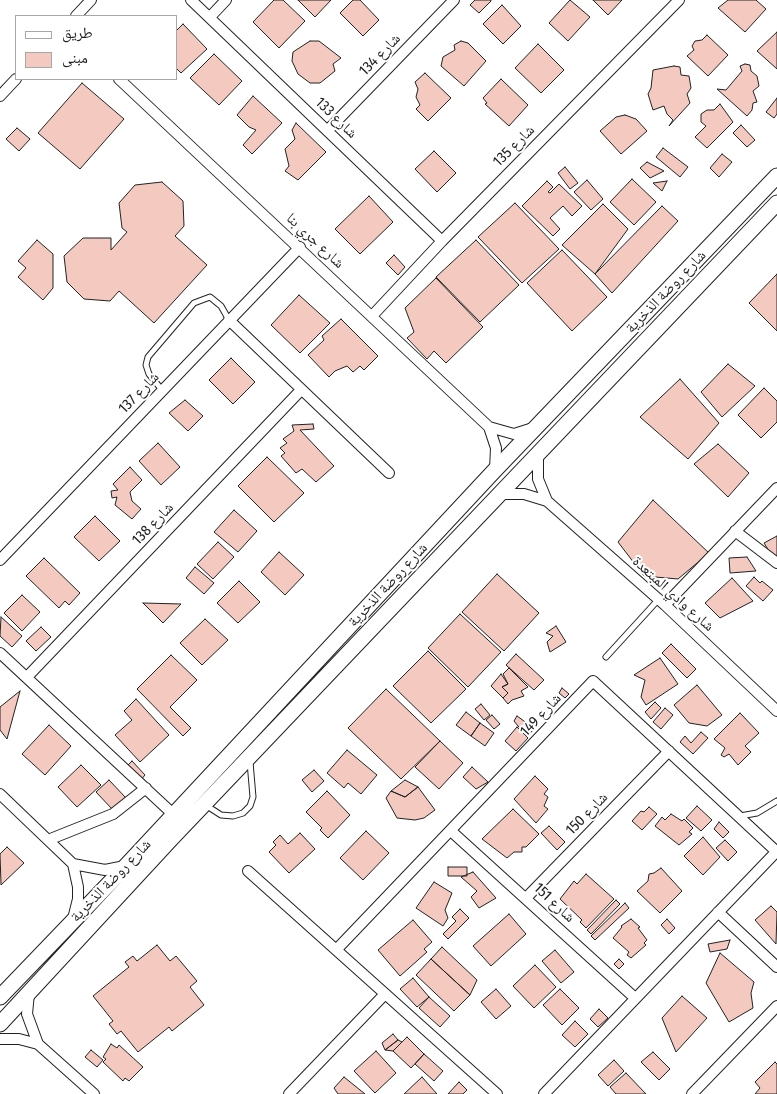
<!DOCTYPE html>
<html>
<head>
<meta charset="utf-8">
<style>
	body { margin:0 }
	#map { position:relative; width:777px; height:1094px; overflow:hidden; background:#fff; font-family:"Fira Sans Condensed","Noto Naskh Arabic",sans-serif }
	canvas { display:block }
	.legend { position:absolute; left:15px; top:15px; width:162px; height:65px; box-sizing:border-box; background:#fff; border:1px solid #a7a7a7; margin:0; padding:6px 9px; list-style:none; font-size:15px; color:#222 }
	.legend li { display:flex; align-items:center; gap:10px; height:25px }
	.legend b { width:25px; border:1px solid #a7a7a7 }
</style>
</head>
<body>
<div id="map">
<canvas width="777" height="1094"></canvas>
<ul class="legend">
<li><b style="height:6px;background:#fff"></b>طريق</li>
<li><b style="height:14px;background:#f3c9c0"></b>مبنى</li>
</ul>
</div>
<script>
const g = document.querySelector('canvas').getContext('2d');
g.lineJoin = 'round';
function fill(path, color) { g.fillStyle = color; g.fill(path, 'evenodd'); }
const shape = rows => new Path2D(rows.map(r => 'M' + r).join(''));
function stroke(path, color, width, dash) { g.strokeStyle = color; g.lineWidth = width; g.lineCap = dash ? 'butt' : 'round'; g.setLineDash(dash || []); g.stroke(path); }
function drawText(font, color, halo, rows, align = 'center') {
  g.font = font + ' "Fira Sans Condensed","Noto Naskh Arabic",sans-serif'; g.lineWidth = 4; g.setLineDash([]); g.textBaseline = 'middle'; g.strokeStyle = halo; g.fillStyle = color; for (const [text, x, y, turn = 0] of rows) {
    g.save(); g.translate(x, y); g.rotate((+turn || 0) * Math.PI / 180); g.textAlign = isNaN(turn) ? turn : align; if (halo) g.strokeText(text, 0, 0); g.fillText(text, 0, 0); g.restore();
  }
}
const building = shape([
	[274,0,283,0,305,21,279,48,253,22,274,0],
	[298,0,331,0,315,17,298,0],
	[353,0,360,0,379,20,363,36,340,13,353,0],
	[475,0,491,0,491,1,479,13,470,5,475,0],
	[570,0,590,17,568,41,549,23,570,0],
	[593,0,622,0,608,15,593,0],
	[756,0,766,9,745,32,718,8,728,0,756,0],
	[502,5,521,26,503,44,483,24,502,5],
	[183,24,207,49,181,73,176,68,176,31,183,24],
	[777,32,777,69,757,51,777,32],
	[707,35,728,55,708,76,687,56,694,50,692,46,695,41,702,40,707,35],
	[310,41,319,41,341,58,333,64,335,71,320,83,310,83,298,74,292,61,293,52,310,41],
	[461,41,468,43,486,61,464,86,441,66,443,57,455,50,454,45,461,41],
	[538,44,564,70,541,93,515,68,538,44],
	[214,54,242,81,219,105,190,78,214,54],
	[745,64,750,65,751,71,757,76,759,86,753,91,757,102,753,103,752,110,747,116,717,89,726,90,742,71,740,66,745,64],
	[674,66,680,67,681,75,689,76,691,88,687,94,690,103,669,126,673,120,667,114,664,106,653,110,648,94,651,88,653,70,674,66],
	[425,73,451,98,428,121,416,109,420,105,416,97,418,89,415,82,425,73],
	[501,79,528,105,509,126,485,104,487,103,483,98,501,79],
	[82,83,124,119,80,169,38,133,82,83],
	[253,96,282,123,252,154,243,145,256,130,249,127,237,115,253,96],
	[777,98,777,114,774,118,766,112,777,98],
	[720,104,733,122,707,148,695,137,706,126,701,122,701,114,707,110,714,110,720,104],
	[625,115,636,119,647,131,621,154,600,131,616,117,625,115],
	[296,123,326,152,298,180,285,171,289,166,285,149,295,139,292,130,296,123],
	[741,125,755,140,747,147,733,133,741,125],
	[17,128,30,139,19,151,6,139,17,128],
	[663,148,688,167,680,177,656,157,663,148],
	[434,151,456,173,437,192,415,169,434,151],
	[722,154,732,162,719,177,710,168,722,154],
	[647,162,664,171,650,178,640,168,647,162],
	[565,167,578,183,570,189,558,173,565,167],
	[632,179,656,202,634,225,610,202,632,179],
	[587,180,603,199,591,210,574,192,587,180],
	[547,181,553,187,548,192,550,193,559,184,582,206,572,216,563,206,550,218,560,229,553,236,522,206,547,181],
	[667,181,662,191,653,183,667,181],
	[162,182,183,201,184,226,175,236,207,265,154,323,119,291,110,301,84,299,67,282,64,256,83,238,111,238,111,250,127,232,122,228,119,203,135,185,162,182],
	[369,196,393,222,360,254,335,229,369,196],
	[515,203,559,249,522,283,478,237,515,203],
	[603,204,628,229,595,274,562,245,603,204],
	[662,206,678,221,612,293,595,274,662,206],
	[37,240,53,254,53,288,43,300,18,277,26,268,18,261,37,240],
	[476,240,519,285,480,322,436,277,476,240],
	[562,250,607,297,572,331,527,283,562,250],
	[394,255,405,267,398,275,386,263,394,255],
	[777,274,777,331,749,303,777,274],
	[436,278,483,327,446,363,434,351,427,359,407,338,414,332,405,308,436,278],
	[299,295,330,323,300,353,271,325,299,295],
	[341,319,378,356,364,370,360,366,353,372,347,366,335,371,329,377,308,355,324,340,322,336,341,319],
	[231,358,255,382,233,404,209,380,231,358],
	[728,364,755,386,722,417,701,392,728,364],
	[680,379,719,423,688,459,640,417,680,379],
	[764,388,777,401,777,422,761,438,738,415,764,388],
	[185,400,203,416,188,431,169,413,185,400],
	[313,424,314,429,300,430,334,466,316,482,302,469,296,473,281,456,285,453,280,448,287,443,283,439,294,431,292,425,313,424],
	[158,443,180,467,161,485,139,461,158,443],
	[718,444,749,473,728,497,694,464,718,444],
	[267,457,304,493,274,522,238,486,267,457],
	[130,467,142,480,130,492,132,501,141,509,132,519,115,505,117,497,112,498,111,491,118,490,113,484,130,467],
	[653,500,709,553,678,579,644,576,618,542,653,500],
	[234,510,257,531,238,552,214,532,234,510],
	[95,516,120,541,99,561,74,537,95,516],
	[777,536,777,557,774,559,764,543,777,536],
	[218,542,234,557,213,579,197,564,218,542],
	[279,552,304,575,285,595,261,572,279,552],
	[747,557,756,571,730,573,729,558,747,557],
	[44,558,80,593,69,605,65,601,59,608,26,576,44,558],
	[195,567,214,583,204,594,186,578,195,567],
	[497,574,539,613,504,651,462,612,497,574],
	[754,577,760,583,762,581,773,590,763,601,746,586,754,577],
	[732,578,753,601,720,618,705,603,732,578],
	[239,581,260,602,238,623,217,603,239,581],
	[22,595,40,612,22,631,4,613,22,595],
	[143,603,181,604,163,623,143,603],
	[460,614,501,652,468,687,428,648,460,614],
	[1,617,22,636,12,647,0,636,1,617],
	[205,619,228,640,202,665,180,643,205,619],
	[556,626,566,642,550,652,547,642,553,636,546,633,556,626],
	[41,627,51,637,36,651,26,641,41,627],
	[671,644,696,669,687,678,662,653,671,644],
	[428,651,466,689,431,723,393,686,428,651],
	[516,654,544,680,534,690,506,665,516,654],
	[171,655,197,680,170,707,191,728,183,736,137,689,171,655],
	[660,658,678,684,646,705,641,697,645,680,634,675,660,658],
	[509,668,528,687,521,691,524,696,512,700,508,704,503,698,508,693,502,687,508,684,503,674,509,668],
	[501,674,508,684,502,687,508,693,503,698,491,686,501,674],
	[697,685,722,715,707,726,689,723,674,705,697,685],
	[562,688,569,694,565,698,559,693,562,688],
	[386,689,440,741,401,779,348,728,386,689],
	[20,691,7,739,0,730,0,707,20,691],
	[136,699,169,735,140,762,115,735,132,720,124,711,136,699],
	[655,702,661,708,651,719,645,712,655,702],
	[481,704,490,715,484,720,475,709,481,704],
	[665,708,673,715,661,729,653,722,665,708],
	[466,712,480,723,471,736,456,725,466,712],
	[740,713,759,733,745,746,751,752,738,765,729,754,724,757,721,755,725,748,714,739,740,713],
	[492,715,500,724,494,729,486,720,492,715],
	[517,716,535,729,526,736,514,721,517,716],
	[480,723,494,733,485,746,471,736,480,723],
	[49,725,71,746,45,775,22,754,49,725],
	[517,727,528,738,516,751,505,741,517,727],
	[701,732,708,738,693,754,680,742,685,736,691,743,701,732],
	[440,741,463,763,439,789,415,767,440,741],
	[347,750,377,775,361,794,348,783,344,788,327,773,347,750],
	[132,761,145,775,140,781,126,767,132,761],
	[81,765,101,785,77,807,58,787,81,765],
	[472,767,488,782,476,789,463,777,472,767],
	[314,770,324,781,312,792,302,780,314,770],
	[535,776,548,789,544,794,548,797,544,806,548,809,536,823,514,799,535,776],
	[109,780,126,798,113,810,96,792,109,780],
	[405,780,418,787,405,797,391,791,405,780],
	[418,787,435,810,424,818,415,820,397,818,386,798,391,791,405,797,418,787],
	[327,791,350,815,328,838,320,830,322,828,306,812,327,791],
	[697,806,712,820,701,831,686,818,697,806],
	[649,807,657,814,642,830,632,821,641,811,644,812,649,807],
	[513,809,539,834,526,847,522,847,522,852,514,852,507,858,482,839,513,809],
	[671,814,682,821,684,819,693,828,689,832,692,834,679,845,655,826,662,817,665,820,671,814],
	[719,822,729,832,723,838,714,829,719,822],
	[549,826,565,842,557,850,541,833,549,826],
	[366,831,389,853,363,880,340,858,366,831],
	[300,833,315,849,289,873,269,852,276,845,273,842,280,835,288,844,300,833],
	[703,837,720,857,703,875,684,856,703,837],
	[725,840,737,852,728,861,716,848,725,840],
	[7,847,24,863,1,885,0,854,7,847],
	[448,867,467,867,467,876,448,876,448,867],
	[661,868,682,891,660,913,637,891,648,881,649,874,654,873,661,868],
	[473,872,496,898,479,908,471,897,477,891,461,877,473,872],
	[586,874,614,899,586,928,580,922,582,920,560,899,574,881,577,884,586,874],
	[434,882,452,893,445,910,448,918,443,926,416,908,434,882],
	[616,900,620,904,591,934,587,930,616,900],
	[625,903,629,908,595,940,591,936,625,903],
	[771,906,777,912,776,944,755,920,771,906],
	[460,909,469,918,448,939,443,934,456,921,452,917,460,909],
	[509,914,526,934,491,966,473,946,509,914],
	[631,919,640,927,638,928,647,940,644,943,646,945,631,958,627,955,629,952,613,938,622,927,621,926,631,919],
	[667,919,675,928,669,934,661,925,667,919],
	[413,920,432,942,424,949,427,952,400,976,378,950,413,920],
	[730,940,727,949,710,952,708,944,730,940],
	[157,945,170,961,176,956,197,981,190,987,204,1005,172,1031,169,1027,138,1052,121,1031,117,1034,109,1024,113,1021,93,996,129,967,125,962,133,956,137,961,157,945],
	[442,947,477,980,470,995,431,959,442,947],
	[555,950,574,972,561,983,542,961,555,950],
	[720,953,754,982,751,993,753,1008,729,1022,706,983,720,953],
	[431,959,470,995,454,1011,416,975,431,959],
	[619,959,624,964,619,969,614,964,619,959],
	[535,965,556,987,534,1008,513,986,535,965],
	[413,978,429,997,417,1007,400,989,413,978],
	[496,989,511,1006,496,1019,481,1002,496,989],
	[560,989,579,1008,562,1025,543,1005,560,989],
	[682,996,707,1018,676,1052,662,1018,682,996],
	[429,997,450,1016,440,1027,419,1008,429,997],
	[599,1009,608,1018,598,1027,590,1019,599,1009],
	[575,1021,588,1034,575,1047,562,1035,575,1021],
	[393,1034,398,1040,385,1050,382,1043,393,1034],
	[407,1037,424,1054,411,1068,393,1051,407,1037],
	[398,1040,402,1042,393,1051,385,1050,398,1040],
	[111,1044,117,1048,119,1045,143,1067,129,1081,125,1078,123,1081,103,1062,106,1059,103,1057,111,1044],
	[91,1050,103,1060,97,1067,85,1057,91,1050],
	[376,1051,396,1073,375,1093,354,1071,376,1051],
	[653,1052,670,1069,659,1080,641,1062,653,1052],
	[424,1054,443,1071,434,1081,415,1064,424,1054],
	[614,1060,624,1071,608,1086,598,1075,614,1060],
	[775,1062,777,1064,777,1094,755,1094,760,1088,755,1082,775,1062],
	[626,1073,646,1094,616,1094,610,1087,626,1073],
	[344,1077,365,1094,338,1094,334,1088,344,1077],
	[422,1077,437,1094,404,1094,422,1077],
	[459,1082,467,1090,463,1094,448,1094,459,1082]
]);
const lane = shape([
	[162,390,149,374,146,365,148,357,194,303,210,297,221,306,229,320],
	[606,657,658,600],
	[207,806,221,815,233,816,243,813,250,806,253,797,250,762],
	[740,816,757,813,777,801]
]);
const street = shape([
	[191,0,442,241],
	[76,16,91,0],
	[210,17,226,0],
	[119,79,489,427,496,448,495,470],
	[0,96,16,79],
	[328,130,454,0],
	[372,316,442,241,679,0],
	[229,320,389,473],
	[489,427,514,434,533,428],
	[538,454,538,479,547,501],
	[500,494,524,494,547,501,665,605,777,711],
	[735,531,777,563],
	[0,560,300,247],
	[665,605,777,488],
	[0,653,174,815],
	[27,677,301,390],
	[0,794,73,864,105,870,125,866],
	[451,831,635,998],
	[48,840,113,814,146,788],
	[73,864,78,887,78,899,73,919],
	[248,871,497,1094],
	[526,898,669,751],
	[718,912,777,967],
	[337,949,593,681,777,852],
	[29,993,27,1014,38,1044,94,1094],
	[0,1039,19,1039,38,1044],
	[289,1094,385,994],
	[544,1094,777,851],
	[692,1094,777,1006]
]);
const secondary = shape([
	[0,997,126,866,495,470,777,176],
	[0,1024,171,839,777,203]
]);
const streetNames = [
	["شارع 134",380,55,-46],
	["شارع 133",336,118,44],
	["شارع 135",514,146,-45],
	["شارع جري بنا",315,241,43],
	["شارع روضة الذخرية",666,292,-46],
	["شارع 137",139,393,-46],
	["شارع 138",153,524,-46],
	["شارع روضة الذخرية",388,585,-47],
	["شارع وادي المبتعدة",673,594,42],
	["شارع 149",541,715,-47],
	["شارع 150",587,814,-46],
	["شارع روضة الذخرية",111,881,-46],
	["شارع 151",554,903,43]
];
fill(building, '#f3c9c0');
stroke(building, '#222', 1);
stroke(lane, '#222', 7);
stroke(street, '#222', 12);
stroke(secondary, '#222', 17);
stroke(lane, '#fff', 5);
stroke(street, '#fff', 10);
stroke(secondary, '#fff', 15);
drawText('15px', '#222', '#fff', streetNames);
</script>
</body>
</html>
